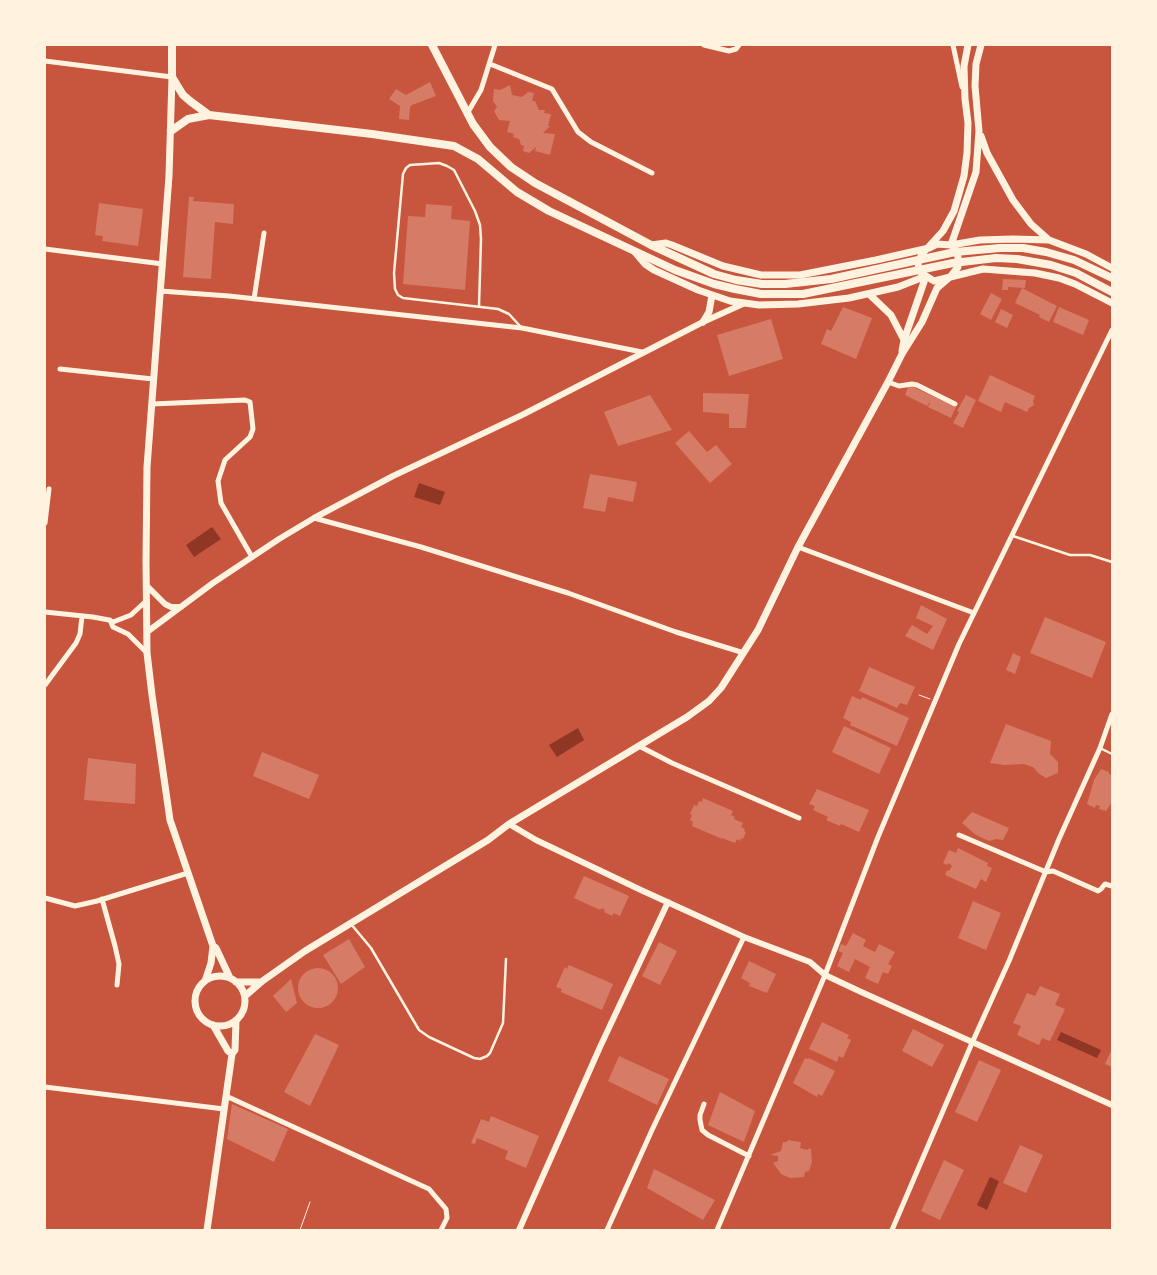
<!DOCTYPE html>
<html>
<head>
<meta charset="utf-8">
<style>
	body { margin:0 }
	#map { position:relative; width:1157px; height:1275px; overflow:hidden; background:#c8553d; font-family:Ubuntu,sans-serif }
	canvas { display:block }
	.frame { position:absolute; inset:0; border:46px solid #fff3e0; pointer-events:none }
</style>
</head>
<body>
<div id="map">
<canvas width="1157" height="1275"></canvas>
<div class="frame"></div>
</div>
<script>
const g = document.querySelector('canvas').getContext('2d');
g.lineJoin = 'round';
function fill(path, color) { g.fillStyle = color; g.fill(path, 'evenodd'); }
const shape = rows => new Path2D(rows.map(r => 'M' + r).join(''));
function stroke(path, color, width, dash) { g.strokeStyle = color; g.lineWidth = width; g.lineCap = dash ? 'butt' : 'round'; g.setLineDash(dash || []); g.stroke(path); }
const water = shape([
	[419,483,445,492,440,505,414,497],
	[212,527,221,539,194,557,186,545],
	[578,728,584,740,557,757,549,745],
	[1061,1032,1101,1050,1097,1058,1057,1040],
	[990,1177,999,1181,987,1210,977,1205]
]);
const building = shape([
	[430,82,436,96,412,105,410,107,409,120,399,119,400,106,389,99,396,89,406,95],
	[510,85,512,95,522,97,528,92,534,93,532,101,535,101,539,110,545,110,544,113,551,114,548,126,550,126,543,133,555,134,550,155,535,151,536,147,529,153,523,151,524,146,521,145,519,139,513,137,514,134,507,132,510,121,499,120,494,111,497,107,493,101,494,89,500,90],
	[189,197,194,197,193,201,234,204,233,224,215,222,211,279,183,277],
	[99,203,143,209,138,246,102,241,103,236,95,235],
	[426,204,452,206,451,219,470,221,465,290,403,284,408,216,425,217],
	[1003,279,1026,280,1025,288,1008,287,1008,290,1002,290],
	[1022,288,1057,306,1049,322,1039,317,1040,315,1015,303],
	[991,293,1002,299,991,320,980,314],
	[843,307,872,318,856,359,821,344,827,329,831,331],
	[1059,307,1089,320,1083,335,1053,322],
	[1001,309,1013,315,1007,328,995,322],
	[771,319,783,359,729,376,717,335],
	[990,375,1035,396,1033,401,1034,405,1029,408,1027,412,1005,402,1001,412,978,401],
	[909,385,956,407,951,418,928,407,931,400,927,406,905,395],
	[703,393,749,394,746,428,729,428,729,414,703,412],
	[650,395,672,430,618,446,604,412],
	[966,395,976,400,963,428,953,423,959,412,957,411],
	[689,431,707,452,716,445,732,464,710,483,675,443],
	[590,474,637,482,633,502,608,497,605,512,583,508],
	[921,605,947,619,933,650,905,636,912,625,927,634,933,626,916,618],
	[1045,617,1106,642,1092,678,1030,653],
	[1013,653,1021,657,1015,674,1006,670],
	[869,667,915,687,907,705,900,703,897,708,859,691],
	[852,696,861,700,862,697,909,718,897,746,850,725,851,722,843,718],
	[1006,724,1051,741,1050,754,1058,762,1058,773,1046,778,1038,773,1033,767,1024,764,1004,765,990,763],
	[844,726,891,748,879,774,832,752],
	[262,752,319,775,309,799,253,776],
	[88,758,136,764,135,804,84,800],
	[1101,769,1109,772,1109,774,1112,775,1112,802,1106,811,1099,809,1100,806,1096,805,1095,808,1087,804,1094,780],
	[817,789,869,810,859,832,841,824,840,826,826,820,828,817,813,810,815,806,809,804],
	[703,798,733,811,731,815,735,817,734,819,743,823,741,827,745,829,744,831,746,832,743,839,741,838,740,841,737,839,735,843,722,838,722,839,692,826,693,822,690,820,692,815,690,814,694,805,697,806,699,801,702,802],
	[972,812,1009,828,1003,840,996,839,989,841,976,835,962,823],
	[958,848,988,863,987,866,992,868,986,882,981,879,976,889,945,875,947,870,949,871,952,866,949,863,947,865,943,863,949,850,956,853],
	[584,876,629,896,620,916,614,913,612,916,604,912,605,910,602,908,600,910,574,898],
	[973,901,1001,913,986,950,958,938],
	[853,933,866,940,863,946,875,952,879,944,895,952,888,964,892,966,888,974,883,972,878,984,865,978,870,967,855,959,849,972,837,966,843,953,838,951,841,944,846,946],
	[349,939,365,967,341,984,323,955],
	[659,942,677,951,660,985,642,976],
	[749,961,776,974,767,993,749,986,750,983,741,978],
	[569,965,613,984,602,1010,561,992,562,989,556,987,565,967,567,969],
	'298 988a20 20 0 1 1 40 0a20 20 0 1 1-40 0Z',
	[291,979,297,1003,286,1012,273,996],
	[1040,986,1060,994,1055,1005,1065,1009,1050,1041,1042,1038,1039,1045,1017,1035,1021,1026,1013,1023,1027,993,1035,996],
	[822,1022,849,1035,847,1038,851,1040,843,1058,839,1056,837,1062,809,1049],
	[913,1029,944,1045,932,1067,902,1051],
	[315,1034,339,1045,310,1106,284,1092],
	[1112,1049,1112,1067,1105,1064],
	[619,1056,669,1079,657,1105,608,1081],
	[805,1058,808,1059,809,1058,835,1071,822,1096,818,1094,817,1097,793,1083],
	[979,1060,1001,1070,977,1122,955,1112],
	[720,1092,755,1111,744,1142,708,1125],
	[232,1104,288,1129,274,1162,227,1139],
	[491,1116,539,1136,526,1168,505,1159,508,1151,477,1138,475,1144,471,1143,481,1119,489,1122],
	[788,1140,800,1142,801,1143,800,1148,808,1150,809,1148,811,1149,812,1162,809,1171,805,1172,804,1177,790,1178,781,1174,773,1163,778,1161,778,1156,770,1155,781,1151,783,1142,787,1142],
	[1020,1145,1043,1155,1026,1193,1003,1183],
	[944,1160,964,1170,940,1220,921,1211],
	[654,1169,715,1200,703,1220,647,1188]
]);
const path = shape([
	[919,695,930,699],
	[300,1230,310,1202]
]);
const service = shape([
	[479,306,481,239,480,225,475,211,454,170,447,166,439,163,410,165,406,168,403,174,394,273,395,289,398,295,403,298,498,309,509,314,520,326],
	[1013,536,1070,555,1090,555,1112,562],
	[1100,748,1112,754],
	[351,924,371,948,419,1030,429,1037,474,1058,480,1059,487,1056,490,1053,503,1023,506,959]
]);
const minor = shape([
	[704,45,729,51,736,49,739,45],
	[953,45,962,87],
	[45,61,172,77],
	[490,64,552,89,578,132,591,142,652,173],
	[468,112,481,90,495,45],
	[45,249,163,264],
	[160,291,229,296,522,328,642,352],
	[254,299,264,233],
	[60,369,153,379],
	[888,382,899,386,912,384,917,385,955,404],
	[152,404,245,400,250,402,253,429,250,437,225,460,218,481,221,503,252,557],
	[314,518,421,547,568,593,676,632,744,653],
	[45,523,49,489],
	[798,547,974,613],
	[45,612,93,617,109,620,113,622,131,615,146,601],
	[110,620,113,627,128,634,147,653],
	[45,685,76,643,80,634,82,616],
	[639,746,672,763,799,818],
	[959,835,1046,872,1053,871,1098,891,1101,889,1105,884,1112,886],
	[45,898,75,906,97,901,188,873],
	[102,899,115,946,119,964,117,985],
	[45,1087,224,1109],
	[226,1096,429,1189,446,1209,447,1218,441,1230],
	[704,1104,700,1115,700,1120,702,1130,708,1135,749,1156],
	[607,1230,652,1130,744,937],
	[717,1230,825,975,878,837,959,644,1112,330],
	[892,1230,972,1043,1009,961,1059,839,1100,748,1112,714]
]);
const tertiary = shape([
	[146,585,165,604,171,607,181,607],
	[147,632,213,583,279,539,314,518,393,476,522,415,703,322,745,303],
	[509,824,536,840,643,891,744,937,810,962,825,975,859,991,1112,1105],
	[519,1230,600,1047,668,902]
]);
const secondary = shape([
	[172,77,169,176,147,467,146,561,147,653,152,695,170,820,213,946,216,948,230,978],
	[981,136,987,153,1013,200,1031,224,1049,240],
	[651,245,666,243,672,245,723,266,761,275,800,275,876,260,929,248,937,244,951,245,980,240,1013,239,1049,240,1086,254,1112,268],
	[951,245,976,172,979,131,975,86,976,64,981,45],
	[634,251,645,264,654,270,698,290,730,301,759,305,798,304,849,298,898,287,926,276,934,281,983,269,1035,273,1059,278,1075,284,1112,303],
	[869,294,891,315,904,340],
	[703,322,709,312,712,295],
	[902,351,904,340,926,276,919,271,918,262,922,254,943,231,954,211,964,176,967,153,968,123,965,99,964,66,968,45],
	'195 1001a25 25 0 1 1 50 0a25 25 0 1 1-50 0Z',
	[205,981,211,963,213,946],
	[236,982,261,982],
	[245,996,261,982,305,951,488,840,509,824,687,717,709,701,721,688,758,630,798,547,888,382,902,354,922,322,937,288,951,276,958,267,958,257,956,250,951,245],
	[213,1025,228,1051,232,1054],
	[207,1230,232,1054,235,1050,236,1021]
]);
const primary = shape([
	[172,45,172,77,183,95,190,101,209,115],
	[432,45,473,124,490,147,511,167,535,183,651,245,714,274,736,280,762,284,785,284,831,279,955,252,1000,248,1023,248,1046,252,1074,260,1112,278],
	[171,131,188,119,209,115,372,134,454,146,478,159,517,192,549,211,675,270,714,284,735,289,761,294,803,294,953,263,996,258,1017,259,1051,265,1076,273,1112,292]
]);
fill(water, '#8f3625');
fill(building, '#d67c66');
stroke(path, '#fff3e0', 1);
stroke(service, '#fff3e0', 2.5);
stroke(minor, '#fff3e0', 5);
stroke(tertiary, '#fff3e0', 6);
stroke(secondary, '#fff3e0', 7);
stroke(primary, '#fff3e0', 8);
</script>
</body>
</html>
